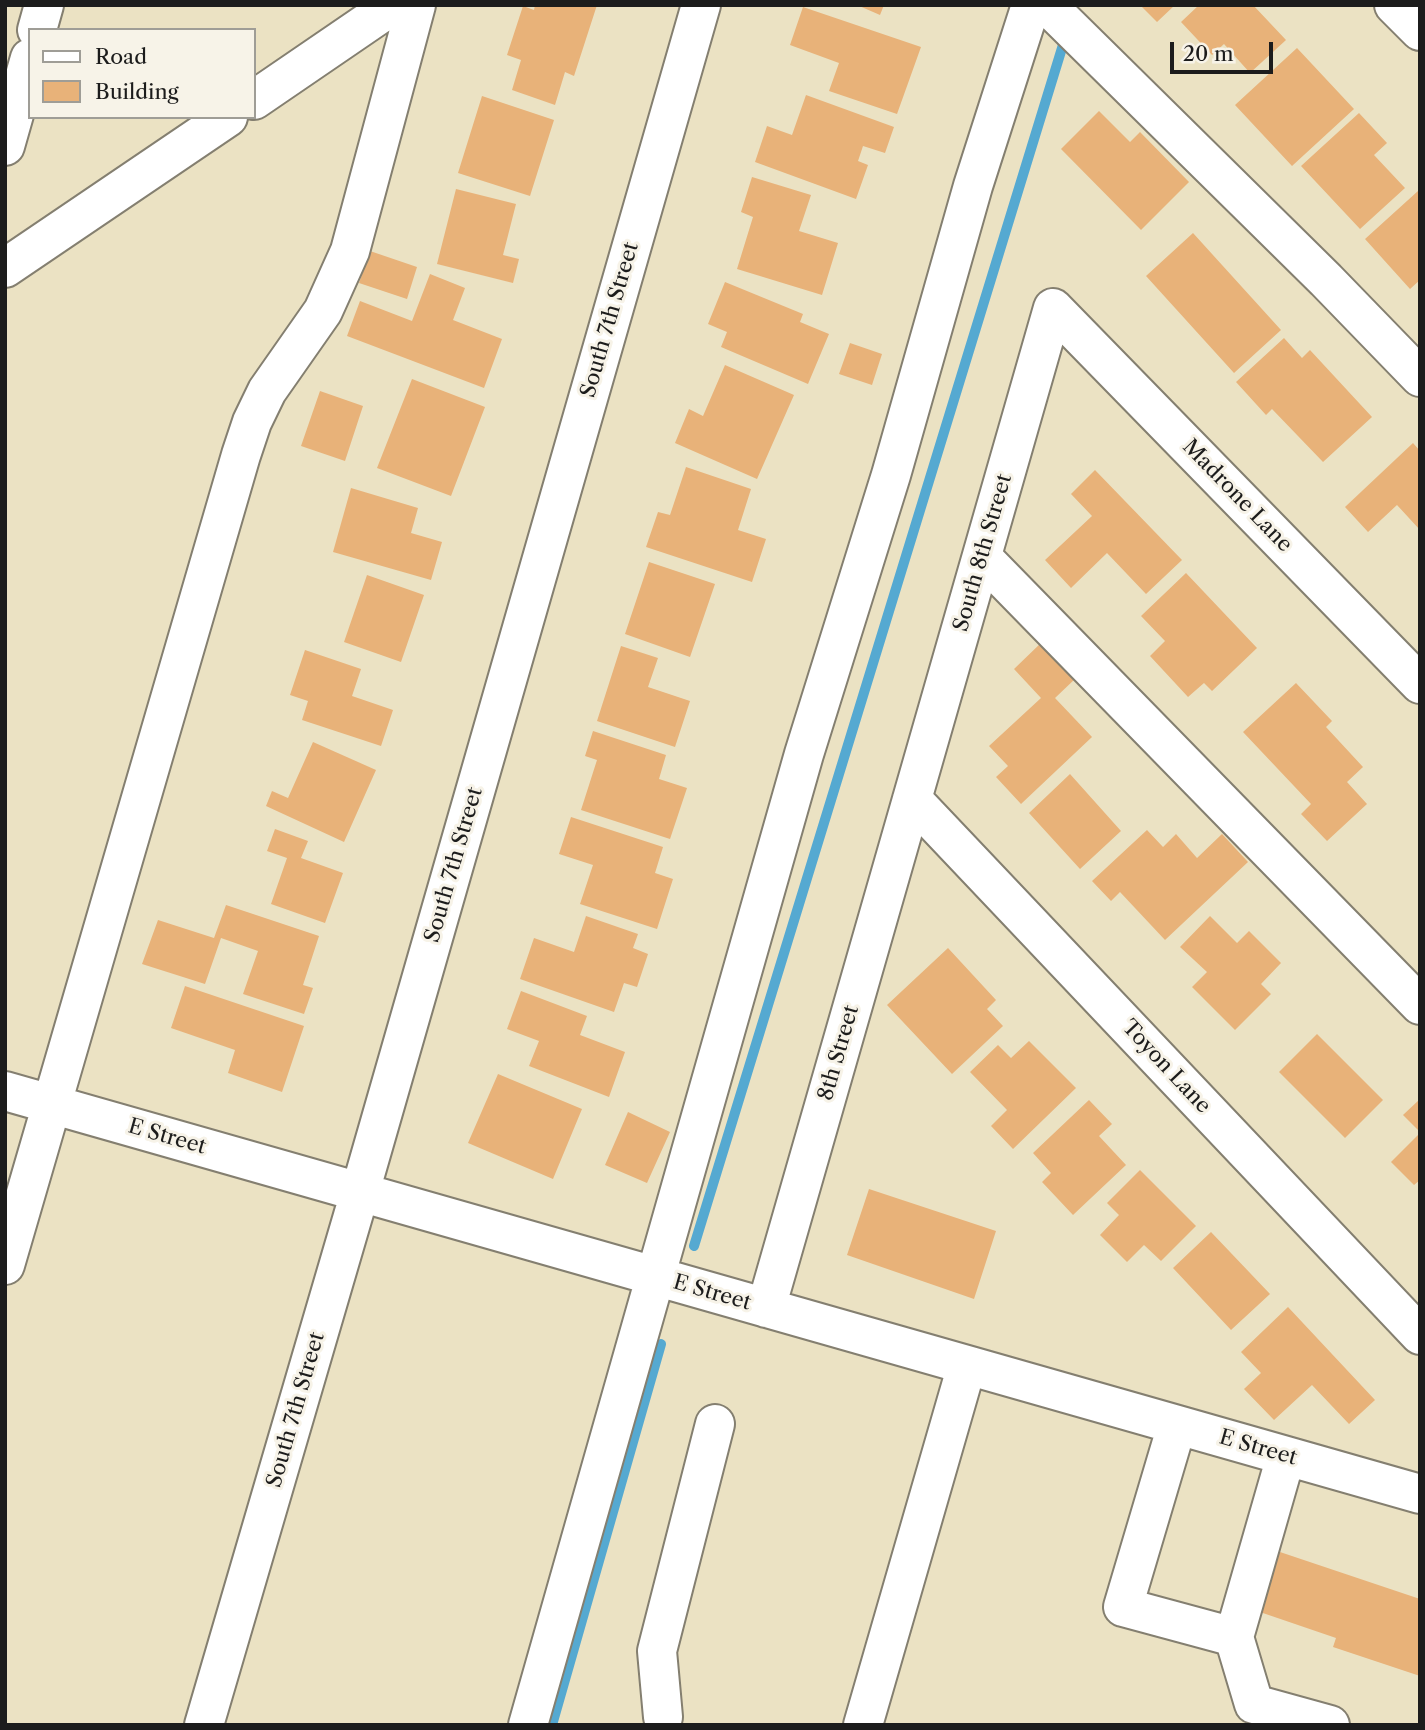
<!DOCTYPE html>
<html>
<head>
<meta charset="utf-8">
<style>
	body { margin:0 }
	#map { position:relative; width:1425px; height:1730px; overflow:hidden; background:#ebe2c3; font-family:"Libre Caslon Text",serif }
	canvas { display:block }
	.frame { position:absolute; inset:0; border:7px solid #1c1c1c; pointer-events:none }
	.legend { position:absolute; left:28px; top:28px; width:228px; height:91px; box-sizing:border-box; background:#f7f3e8; border:2px solid #9f9d96; margin:0; padding:9px 12px; list-style:none; font-size:21px; color:#1c1c1c }
	.legend li { display:flex; align-items:center; gap:14px; height:35px }
	.legend b { width:35px; border:2px solid #9f9d96 }
	.scale { position:absolute; left:1170px; top:42px; width:103px; height:32px; box-sizing:border-box; border:4px solid #1c1c1c; border-top:0; padding-left:9px; font-size:21px; line-height:24px; white-space:nowrap; color:#1c1c1c; -webkit-text-stroke:5px #f7f3e8; paint-order:stroke }
</style>
</head>
<body>
<div id="map">
<canvas width="1425" height="1730"></canvas>
<div class="frame"></div>
<ul class="legend">
<li><b style="height:9px;background:#fff"></b>Road</li>
<li><b style="height:19px;background:#e8b279"></b>Building</li>
</ul>
<div class="scale">20 m</div>
</div>
<script>
const g = document.querySelector('canvas').getContext('2d');
g.lineJoin = 'round';
const shape = rows => new Path2D(rows.map(r => 'M' + r).join(''));
function stroke(path, color, width, dash) { g.strokeStyle = color; g.lineWidth = width; g.lineCap = dash ? 'butt' : 'round'; g.setLineDash(dash || []); g.stroke(path); }
function fill(path, color) { g.fillStyle = color; g.fill(path, 'evenodd'); }
function drawText(font, color, halo, rows, align = 'center') {
  g.font = font + ' "Libre Caslon Text",serif'; g.lineWidth = 6; g.setLineDash([]); g.textBaseline = 'middle'; g.strokeStyle = halo; g.fillStyle = color; for (const [text, x, y, turn = 0] of rows) {
    g.save(); g.translate(x, y); g.rotate((+turn || 0) * Math.PI / 180); g.textAlign = isNaN(turn) ? turn : align; if (halo) g.strokeText(text, 0, 0); g.fillText(text, 0, 0); g.restore();
  }
}
const stream = shape([
	[694,1246,1066,35],
	[552,1725,661,1344]
]);
const building = shape([
	[535,5,597,5,574,76,565,72,555,105,512,90,521,60,507,55,523,6,534,10],
	[857,5,884,5,880,15],
	[1140,5,1175,5,1157,22],
	[1199,5,1253,5,1286,40,1250,73,1224,44,1212,55,1181,22],
	[803,7,921,47,897,114,829,91,839,63,790,45],
	[1297,48,1354,109,1292,166,1235,105],
	[806,95,894,127,885,153,863,146,858,161,868,165,856,199,755,162,767,126,792,135],
	[482,96,554,120,530,196,458,173],
	[1099,111,1130,142,1140,132,1189,182,1141,230,1061,149],
	[1359,113,1387,143,1374,155,1405,188,1360,229,1301,166],
	[752,177,811,195,799,231,838,243,822,295,737,269,753,217,741,212],
	[456,189,516,204,503,255,519,259,513,283,437,264],
	[1418,191,1420,280,1410,289,1365,239],
	[1193,233,1281,330,1234,373,1146,276],
	[370,251,417,267,407,299,359,283],
	[430,274,465,288,453,320,502,339,484,388,347,336,360,301,412,321],
	[725,282,803,314,800,322,829,334,808,384,721,347,727,332,708,324],
	[1284,338,1302,358,1310,350,1372,417,1323,462,1272,409,1266,415,1236,382],
	[850,343,882,354,872,385,839,374],
	[725,365,794,395,757,479,675,443,689,409,703,416],
	[412,379,485,407,451,496,377,468],
	[320,391,363,406,345,461,301,446],
	[1413,443,1420,451,1420,530,1397,505,1368,532,1345,507],
	[686,467,751,489,738,530,766,539,752,582,646,547,658,512,670,515],
	[1095,470,1182,560,1146,594,1107,553,1071,588,1045,560,1092,516,1071,494],
	[351,488,418,508,411,533,442,542,431,580,333,552],
	[649,562,715,584,690,657,625,634],
	[1186,573,1257,648,1212,691,1204,683,1188,697,1150,656,1165,641,1141,616],
	[367,575,424,595,401,662,344,642],
	[1042,642,1076,678,1055,698,1092,737,1021,804,996,777,1008,766,989,746,1041,698,1014,669],
	[621,646,658,658,648,687,690,701,675,747,597,721],
	[305,650,361,669,352,696,393,710,381,746,302,720,308,701,290,695],
	[1296,683,1332,721,1326,727,1363,767,1347,782,1367,804,1327,841,1301,814,1311,804,1243,732],
	[593,731,666,755,659,779,687,788,670,839,581,810,597,760,585,756],
	[313,742,376,770,344,842,266,806,272,791,288,798],
	[1070,774,1121,831,1080,869,1029,813],
	[571,817,663,847,655,873,673,879,657,929,580,904,593,865,559,854],
	[275,829,308,841,301,858,343,873,325,923,271,904,287,858,267,851],
	[1147,830,1163,847,1176,834,1197,858,1222,834,1248,862,1165,940,1120,892,1111,901,1092,881],
	[226,905,319,936,303,985,313,988,304,1014,243,994,258,951,221,938,205,984,142,964,158,920,214,938],
	[586,916,638,934,633,948,648,954,637,987,624,983,614,1012,520,979,534,938,574,952],
	[1210,916,1237,943,1249,931,1281,963,1261,984,1271,994,1235,1030,1192,987,1207,972,1180,947],
	[948,948,996,1000,987,1009,1003,1026,952,1074,887,1005],
	[185,986,304,1026,282,1092,228,1073,235,1050,171,1028],
	[521,991,587,1016,580,1035,625,1052,609,1097,529,1066,539,1041,507,1029],
	[1317,1034,1383,1100,1345,1138,1279,1072],
	[1029,1041,1076,1088,1013,1149,991,1126,1007,1110,970,1072,998,1045,1011,1058],
	[498,1074,582,1109,553,1179,468,1143],
	[1420,1099,1420,1132,1403,1115],
	[1089,1100,1112,1124,1099,1136,1126,1165,1073,1215,1042,1182,1051,1173,1033,1153],
	[628,1112,670,1132,647,1183,605,1165],
	[1420,1133,1420,1180,1414,1185,1391,1162],
	[1140,1170,1196,1226,1161,1261,1144,1245,1127,1262,1100,1235,1119,1215,1107,1203],
	[869,1189,996,1231,974,1299,847,1255],
	[1211,1232,1270,1294,1231,1330,1173,1268],
	[1288,1307,1375,1400,1349,1424,1312,1385,1274,1420,1244,1389,1261,1373,1241,1352],
	[1277,1551,1420,1599,1420,1676,1333,1647,1336,1638,1257,1611]
]);
const minor = shape([
	[1047,5,1326,280,1420,377],
	[37,30,44,5],
	[254,100,393,5],
	[5,146,30,58],
	[5,268,228,117],
	[982,557,1420,1005],
	[912,799,1420,1335],
	[5,1091,1420,1494],
	[5,1265,241,455,252,422,267,391,323,311,350,251,416,5],
	[766,1308,1053,308,1420,684],
	[1177,1425,1123,1607,1234,1637],
	[1286,1456,1234,1637,1254,1704,1330,1725],
	[663,1717,657,1651,715,1424],
	[204,1725,360,1192,701,5],
	[528,1725,804,754,891,475,973,186,1031,5],
	[863,1725,967,1365]
]);
const major = shape([
	[1394,5,1420,31]
]);
const streetNames = [
	["South 7th Street",610,320,-74],
	["Madrone Lane",1237,496,46],
	["South 8th Street",983,553,-74],
	["South 7th Street",454,865,-74],
	["8th Street",839,1053,-74],
	["Toyon Lane",1166,1067,47],
	["E Street",167,1137,16],
	["E Street",712,1293,16],
	["South 7th Street",296,1410,-74],
	["E Street",1258,1448,16]
];
stroke(stream, '#55a9d1', 10);
fill(building, '#e8b279');
stroke(minor, '#847f70', 42);
stroke(major, '#847f70', 42);
stroke(minor, '#fff', 38);
stroke(major, '#fff', 38);
drawText('21px', '#1c1c1c', '#f7f3e8', streetNames);
</script>
</body>
</html>
